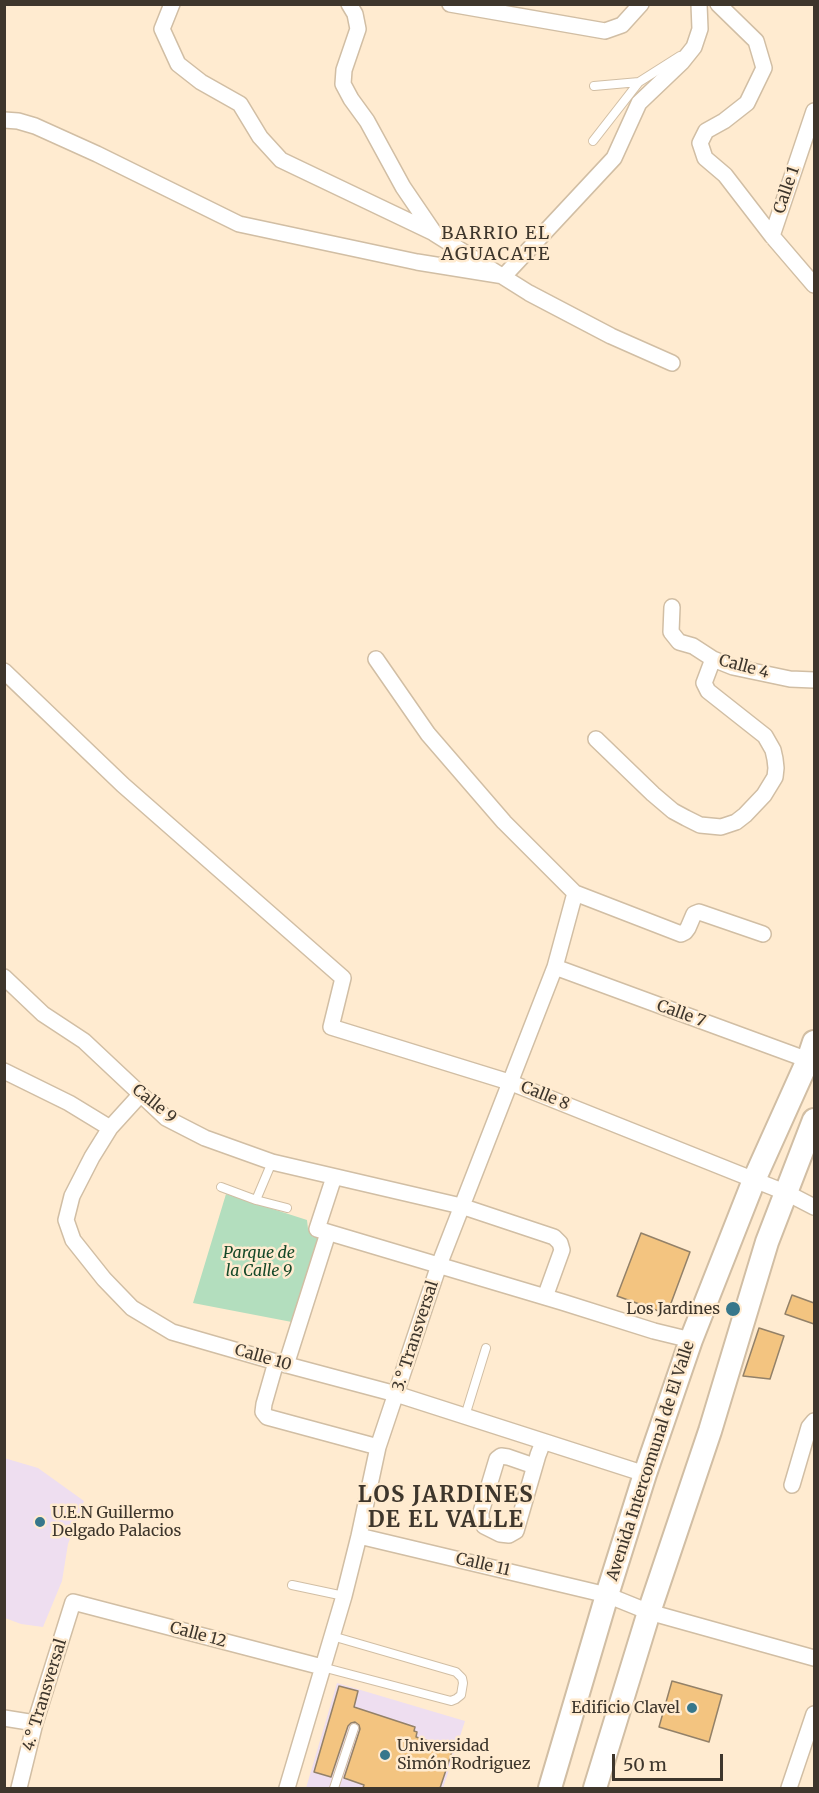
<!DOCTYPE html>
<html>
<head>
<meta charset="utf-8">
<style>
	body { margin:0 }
	#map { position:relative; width:819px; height:1793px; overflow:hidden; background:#ffebd0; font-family:Merriweather,serif }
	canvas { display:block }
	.frame { position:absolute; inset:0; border:6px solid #3e362c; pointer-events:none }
	.scale { position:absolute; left:612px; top:1754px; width:111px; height:27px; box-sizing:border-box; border:3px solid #3e362c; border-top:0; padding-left:8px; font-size:18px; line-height:21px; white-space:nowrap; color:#3e362c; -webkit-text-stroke:4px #ffebd0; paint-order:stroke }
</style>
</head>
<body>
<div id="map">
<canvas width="819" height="1793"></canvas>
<div class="frame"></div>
<div class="scale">50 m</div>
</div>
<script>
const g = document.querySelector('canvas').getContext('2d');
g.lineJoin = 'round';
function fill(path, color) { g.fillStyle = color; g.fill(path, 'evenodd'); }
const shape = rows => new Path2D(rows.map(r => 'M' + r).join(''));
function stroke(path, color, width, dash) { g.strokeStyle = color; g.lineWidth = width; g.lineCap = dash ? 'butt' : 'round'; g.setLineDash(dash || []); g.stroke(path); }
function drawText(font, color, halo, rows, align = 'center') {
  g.font = font + ' Merriweather,serif'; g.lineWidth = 5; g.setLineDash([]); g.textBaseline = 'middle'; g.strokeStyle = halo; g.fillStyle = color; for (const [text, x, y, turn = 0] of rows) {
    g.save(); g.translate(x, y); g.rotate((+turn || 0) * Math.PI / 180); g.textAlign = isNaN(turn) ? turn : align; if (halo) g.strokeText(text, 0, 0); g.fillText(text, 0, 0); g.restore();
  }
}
const education = shape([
	[4,1458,38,1468,84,1501,68,1544,62,1581,43,1627,21,1624,5,1618],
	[337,1683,465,1721,443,1788,306,1788]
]);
const green = shape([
	[226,1194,307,1220,308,1229,312,1236,319,1239,297,1323,193,1303]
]);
const building = shape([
	[641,1233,690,1252,667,1314,617,1296,641,1233],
	[792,1295,814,1303,814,1324,785,1314,792,1295],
	[759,1328,784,1336,770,1379,743,1376,759,1328],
	[672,1681,722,1695,709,1742,659,1727,672,1681],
	[339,1686,358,1691,354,1707,415,1727,414,1731,417,1732,416,1737,453,1749,440,1788,363,1788,364,1785,344,1778,360,1729,359,1725,355,1722,351,1723,348,1726,331,1777,314,1772,339,1686]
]);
const service = shape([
	[594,86,639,82],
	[593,141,639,82,680,56],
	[272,1162,256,1200,287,1208],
	[221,1187,256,1200],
	[465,1416,486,1348],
	[292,1585,344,1596],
	[322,1667,451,1701,456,1699,461,1695,463,1683,462,1678,456,1672,332,1636],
	[334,1788,354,1728]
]);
const minor = shape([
	[172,4,162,29,178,64,201,82,240,104,260,137,281,160,434,233],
	[349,4,355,14,358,29,344,70,343,84,351,99,367,121,403,187,435,234,529,293,611,336,672,363],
	[450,4,605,31,622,25,641,4],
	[718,4,756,41,764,68,747,103,724,121,706,131,700,143,705,158,725,175,772,236,814,285],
	[4,120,18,121,35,126,97,154,239,224,417,262,504,276,614,158,639,103,682,62,694,47,700,29,699,4],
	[772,236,814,111],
	[672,607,671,632,679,642,693,646,713,659,733,667,790,679,814,680],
	[376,659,428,734,504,822,575,893,681,934,685,932,688,928,694,914,699,912,763,934],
	[4,671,123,785,343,978,331,1027,509,1082,787,1193,814,1207],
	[596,739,653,794,673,811,686,818,700,825,721,827,736,822,745,815,764,795,775,777,776,768,775,759,773,750,765,736,708,691,704,683,713,659],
	[555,967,808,1060],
	[4,977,43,1014,84,1041,166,1118,205,1138,272,1162,461,1206,554,1237,560,1243,562,1250,545,1297],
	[4,1071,69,1103,110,1128],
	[140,1095,110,1128,92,1157,72,1196,66,1220,73,1240,104,1279,132,1308,172,1332,276,1362,396,1394,645,1474],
	[334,1177,317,1229,562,1302,654,1331,691,1340],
	[276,1362,264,1404,263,1412,267,1417,378,1447],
	[286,1365,328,1233],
	[534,1466,508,1457,501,1456,497,1459,481,1512,481,1519,484,1526,500,1534,509,1535,516,1531,538,1455,543,1442],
	[792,1485,809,1427,814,1421],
	[359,1536,607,1595,649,1612,814,1658],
	[4,1718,35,1723],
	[19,1788,35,1723,73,1602,322,1667],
	[287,1788,344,1596,359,1536,378,1447,439,1265,555,967,575,893],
	[789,1788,814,1714]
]);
const secondary = shape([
	[550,1788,607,1595,645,1474,691,1340,754,1180,808,1060,814,1042],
	[595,1788,649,1612,710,1431,767,1242,814,1120]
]);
const markers = [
	[733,1309,8,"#37778b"],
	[40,1522,6,"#37778b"],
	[692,1708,6,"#37778b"],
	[385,1755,6,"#37778b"]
];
const streetNames = [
	["Calle 1",787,190,-71],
	["Calle 4",744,667,15],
	["Calle 7",681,1014,20],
	["Calle 8",545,1096,22],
	["Calle 9",154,1104,39],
	["3.° Transversal",416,1336,-72],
	["Calle 10",263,1358,16],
	["Avenida Intercomunal de El Valle",651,1461,-72],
	["Calle 11",483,1565,13],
	["Calle 12",198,1635,15],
	["4.° Transversal",45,1695,-73]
];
const parkNames = [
	["Parque de",259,1253],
	["la Calle 9",259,1271]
];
const poiNames = [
	["Los Jardines",720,1309],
	["U.E.N Guillermo",52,1513,"left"],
	["Delgado Palacios",52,1531,"left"],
	["Edificio Clavel",680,1708],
	["Universidad",397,1746,"left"],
	["Simón Rodriguez",397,1764,"left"]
];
const neighbourhoodNames = [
	["BARRIO EL",496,234],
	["AGUACATE",496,255]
];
const districtNames = [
	["LOS JARDINES",446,1496],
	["DE EL VALLE",446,1521]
];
fill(education, '#eedef0');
fill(green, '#b3debe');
fill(building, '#f3c480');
stroke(building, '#938168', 1.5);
stroke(service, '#d1bea4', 10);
stroke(minor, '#d1bea4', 18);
stroke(secondary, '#d1bea4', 26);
stroke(service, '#fff', 8);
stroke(minor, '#fff', 15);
stroke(secondary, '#fff', 22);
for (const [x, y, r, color] of markers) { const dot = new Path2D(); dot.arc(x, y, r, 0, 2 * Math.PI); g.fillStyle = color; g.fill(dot); stroke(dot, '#ffebd0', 2); }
drawText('16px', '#3e362c', '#ffebd0', streetNames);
drawText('italic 16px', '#154929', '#ffebd0', parkNames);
drawText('16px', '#3e362c', '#ffebd0', poiNames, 'right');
g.letterSpacing = '1.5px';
drawText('18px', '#3e362c', '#ffebd0', neighbourhoodNames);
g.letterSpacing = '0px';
g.letterSpacing = '1.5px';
drawText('bold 22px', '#3e362c', '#ffebd0', districtNames);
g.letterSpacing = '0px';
</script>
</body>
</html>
